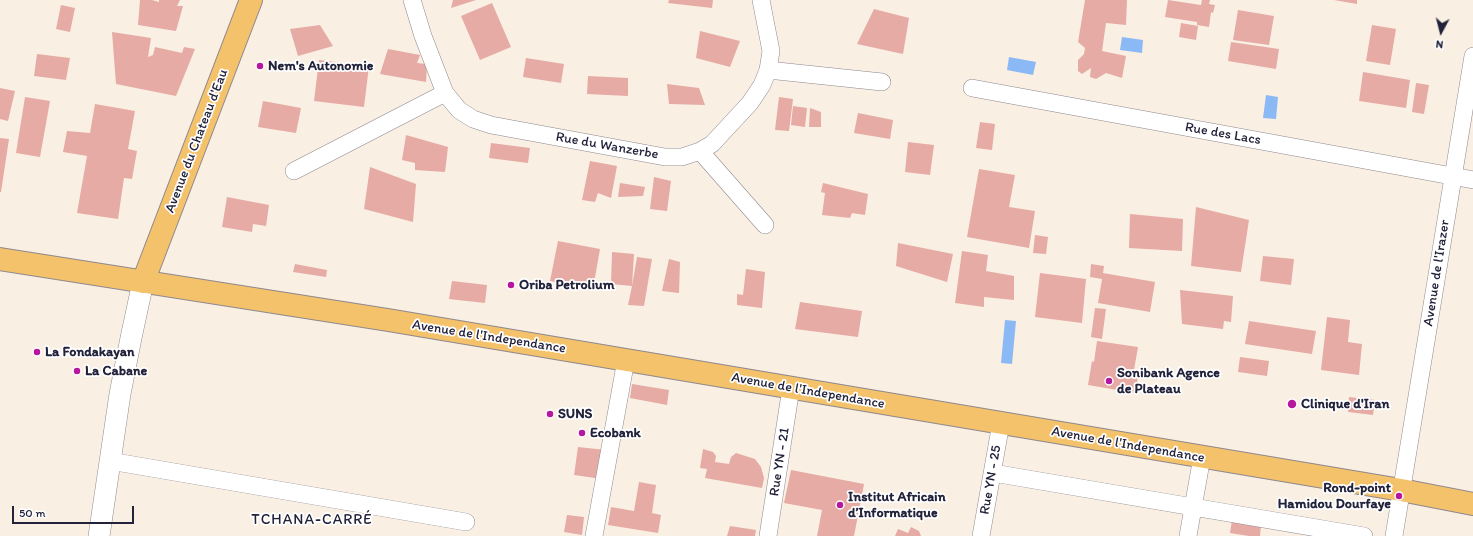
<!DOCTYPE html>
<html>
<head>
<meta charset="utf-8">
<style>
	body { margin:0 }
	#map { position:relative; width:1473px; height:536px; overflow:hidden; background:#faefe3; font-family:Itim,sans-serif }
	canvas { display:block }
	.north { position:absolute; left:1421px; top:12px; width:40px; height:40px; -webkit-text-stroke:3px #fff; paint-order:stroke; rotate:187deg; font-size:11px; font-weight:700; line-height:16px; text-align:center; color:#22223b }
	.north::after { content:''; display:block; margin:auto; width:14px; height:18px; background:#22223b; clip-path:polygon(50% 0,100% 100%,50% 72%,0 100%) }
	.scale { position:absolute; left:12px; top:506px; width:122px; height:18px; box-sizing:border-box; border:2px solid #22223b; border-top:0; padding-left:5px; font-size:12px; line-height:14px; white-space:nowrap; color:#22223b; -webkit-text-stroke:3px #fff; paint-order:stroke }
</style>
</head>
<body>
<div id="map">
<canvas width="1473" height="536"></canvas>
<div class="north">N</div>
<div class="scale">50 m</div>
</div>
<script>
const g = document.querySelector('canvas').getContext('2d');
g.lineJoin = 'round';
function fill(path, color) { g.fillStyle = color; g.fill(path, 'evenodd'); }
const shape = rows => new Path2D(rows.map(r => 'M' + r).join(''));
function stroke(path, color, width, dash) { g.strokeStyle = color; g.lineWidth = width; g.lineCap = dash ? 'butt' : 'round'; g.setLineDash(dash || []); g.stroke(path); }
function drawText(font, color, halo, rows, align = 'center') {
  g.font = font + ' Itim,sans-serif'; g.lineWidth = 3.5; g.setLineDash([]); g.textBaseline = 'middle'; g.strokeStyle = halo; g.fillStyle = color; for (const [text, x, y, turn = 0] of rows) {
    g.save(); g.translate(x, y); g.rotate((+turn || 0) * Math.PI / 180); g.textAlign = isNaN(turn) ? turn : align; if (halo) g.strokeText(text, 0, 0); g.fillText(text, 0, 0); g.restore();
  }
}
const water = shape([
	[1122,37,1143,40,1142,53,1120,50],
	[1009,57,1036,62,1033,75,1007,70],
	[1266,95,1278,97,1276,119,1263,118],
	[1005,320,1016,321,1012,364,1001,363]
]);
const building = shape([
	[140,0,152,0,159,2,159,0,180,0,177,6,183,6,176,31,138,25],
	[453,0,476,0,451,8],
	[669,0,713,0,712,8,668,3],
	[1085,0,1127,0,1126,25,1106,23,1102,51,1126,56,1122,78,1106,73,1096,79,1090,77,1091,68,1082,74,1078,71,1078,60,1084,54,1085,48,1078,42],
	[1168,0,1201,5,1202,0,1210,0,1209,4,1215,5,1213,13,1211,12,1209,27,1197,25,1197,22,1165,17],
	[1334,0,1357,0,1357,4],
	[492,3,511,47,480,60,461,16],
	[61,5,75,8,70,32,56,29],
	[874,9,909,18,903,54,857,44],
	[1238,10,1274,16,1269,45,1233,40],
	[1181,23,1198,26,1196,40,1179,37],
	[320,25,333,46,298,56,290,29],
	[1372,25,1396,29,1390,65,1366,61],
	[700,31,740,41,730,67,696,58],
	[112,32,151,38,148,57,153,55,155,47,182,53,184,47,195,49,176,96,116,84],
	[1231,42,1279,49,1276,69,1228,61],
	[388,49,420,55,417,63,427,64,426,82,380,74],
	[37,54,70,58,66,80,34,76],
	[526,58,564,64,561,83,523,77],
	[319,60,369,66,364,107,314,101],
	[1363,72,1410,80,1406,108,1359,101],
	[588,76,628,78,628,96,587,94],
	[1416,83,1429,85,1424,114,1412,112],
	[667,84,699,88,705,105,669,104],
	[0,88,15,91,8,121,0,119],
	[25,97,50,101,40,157,16,153],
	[779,97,793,99,789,131,775,130],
	[263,101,301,108,296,133,258,127],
	[95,104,135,111,128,149,137,151,132,179,124,178,118,219,77,213,87,156,63,152,67,131,90,133],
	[793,106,807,108,805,127,791,125],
	[810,108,821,112,821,127,809,127],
	[858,113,893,120,890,139,854,133],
	[980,122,995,124,992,150,976,148],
	[406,135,448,147,445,172,415,170,415,163,402,160],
	[0,138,9,139,1,192,0,192],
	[908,142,934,145,930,175,905,172],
	[491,143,530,148,528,163,489,158],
	[590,161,617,166,611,198,598,193,595,202,582,200],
	[370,167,416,184,413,222,364,209],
	[979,169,1015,175,1009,207,1035,211,1029,248,967,237],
	[654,177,671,181,667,211,650,209],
	[620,183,645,187,643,196,618,197],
	[823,183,868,194,865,215,852,213,850,218,822,215,825,193,821,192],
	[227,197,269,205,266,226,253,224,252,232,222,227],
	[1196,207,1249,220,1241,272,1191,266],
	[1130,214,1183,219,1182,251,1129,248],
	[1035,235,1048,237,1046,254,1033,253],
	[558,241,600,249,593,289,550,281],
	[898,243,953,254,947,282,896,266],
	[962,251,988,255,986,271,1014,276,1014,300,984,297,984,307,955,303],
	[612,252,634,254,632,286,637,257,652,259,644,306,628,305,632,286,611,284],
	[1263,256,1294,259,1291,285,1260,281],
	[669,259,680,262,679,293,662,291],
	[295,264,327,270,326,277,293,272],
	[1091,264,1104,266,1103,273,1155,282,1150,312,1098,303,1102,279,1090,277],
	[746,269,765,272,762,308,737,305,737,294,743,295],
	[1040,273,1086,279,1082,323,1035,317],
	[452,281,487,285,485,303,449,299],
	[1180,290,1233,296,1231,322,1224,321,1223,329,1182,324],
	[800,302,862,311,858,337,795,329],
	[1095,308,1106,309,1102,339,1091,337],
	[1327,317,1350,320,1348,342,1362,344,1359,375,1321,370],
	[1249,321,1316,331,1312,354,1245,344],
	[1097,341,1138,347,1134,370,1139,371,1135,393,1088,385,1092,361,1094,362],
	[1240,357,1269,361,1267,376,1238,372],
	[632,384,669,390,667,405,630,398],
	[1349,397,1375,400,1373,415,1348,412],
	[578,447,606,450,602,479,574,475],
	[703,449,713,452,716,456,715,462,729,464,731,457,736,453,755,459,761,467,764,478,762,488,705,478,707,469,700,468],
	[791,470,864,484,854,536,817,536,822,510,784,503],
	[639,482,656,485,652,513,661,515,658,533,608,525,611,507,634,511],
	[567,515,584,517,582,535,564,532],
	[1232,520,1261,525,1260,536,1249,536,1230,533],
	[730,526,756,530,755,536,727,536],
	[911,527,919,531,921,536,895,536,898,529,908,533]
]);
const minor = shape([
	[412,0,423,36,445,93,459,110,473,119,491,125,665,157,682,157,700,151,712,144,750,103,762,85,768,70,771,51,761,0],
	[768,70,882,82],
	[972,88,1473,180],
	[700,151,765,225],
	[294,171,445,93],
	[110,461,466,522],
	[993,473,1364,536],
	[594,536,626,360],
	[768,536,791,388],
	[981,536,1001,423],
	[1188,536,1202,457],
	[1394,536,1473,56]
]);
const tertiary = shape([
	[99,536,120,394,131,338,143,282]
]);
const primary = shape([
	[143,282,251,0]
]);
const trunk = shape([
	[0,259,388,320,1401,490,1473,504]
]);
const markers = [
	[260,66,4,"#b5179e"],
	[511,285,4,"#b5179e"],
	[37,352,4,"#b5179e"],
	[77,371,4,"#b5179e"],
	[1109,381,4,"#b5179e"],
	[1292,404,5,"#b5179e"],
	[550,414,4,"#b5179e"],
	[582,433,4,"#b5179e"],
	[1399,496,4,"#b5179e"],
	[840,505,4,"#b5179e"]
];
const poiNames = [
	["Nem's Autonomie",268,66],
	["Oriba Petrolium",519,285],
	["La Fondakayan",45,352],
	["La Cabane",85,371],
	["Sonibank Agence",1117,373],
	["de Plateau",1117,389],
	["Clinique d'Iran",1301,404],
	["SUNS",558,414],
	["Ecobank",590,433],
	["Rond-point",1391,488,"right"],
	["Hamidou Dourfaye",1391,504,"right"],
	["Institut Africain",848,497],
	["d’Informatique",848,513]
];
const streetNames = [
	["Rue des Lacs",1223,134,10],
	["Avenue du Chateau d'Eau",197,141,-69],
	["Rue du Wanzerbe",607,146,10],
	["Avenue de l'Irazer",1437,273,-81],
	["Avenue de l'Independance",489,337,9],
	["Avenue de l'Independance",808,391,10],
	["Avenue de l'Independance",1128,445,10],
	["Rue YN - 21",780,462,-81],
	["Rue YN - 25",991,480,-80]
];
const neighbourhoodNames = [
	["TCHANA-CARRÉ",312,520]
];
fill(water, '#8ab9f5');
fill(building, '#e6aba5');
stroke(minor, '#8e888f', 18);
stroke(tertiary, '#8e888f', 22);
stroke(primary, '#8e888f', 24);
stroke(trunk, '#8e888f', 24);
stroke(minor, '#fff', 17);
stroke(tertiary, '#fff', 21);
stroke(primary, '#f4c26a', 22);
stroke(trunk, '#f4c26a', 22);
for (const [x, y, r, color] of markers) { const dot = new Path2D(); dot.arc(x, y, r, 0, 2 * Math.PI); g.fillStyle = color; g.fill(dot); stroke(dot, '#fff', 1.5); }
drawText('bold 14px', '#22223b', '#fff', poiNames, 'left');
drawText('14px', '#22223b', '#fff', streetNames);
g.letterSpacing = '1px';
drawText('15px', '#22223b', '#fff', neighbourhoodNames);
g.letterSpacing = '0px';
</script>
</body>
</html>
